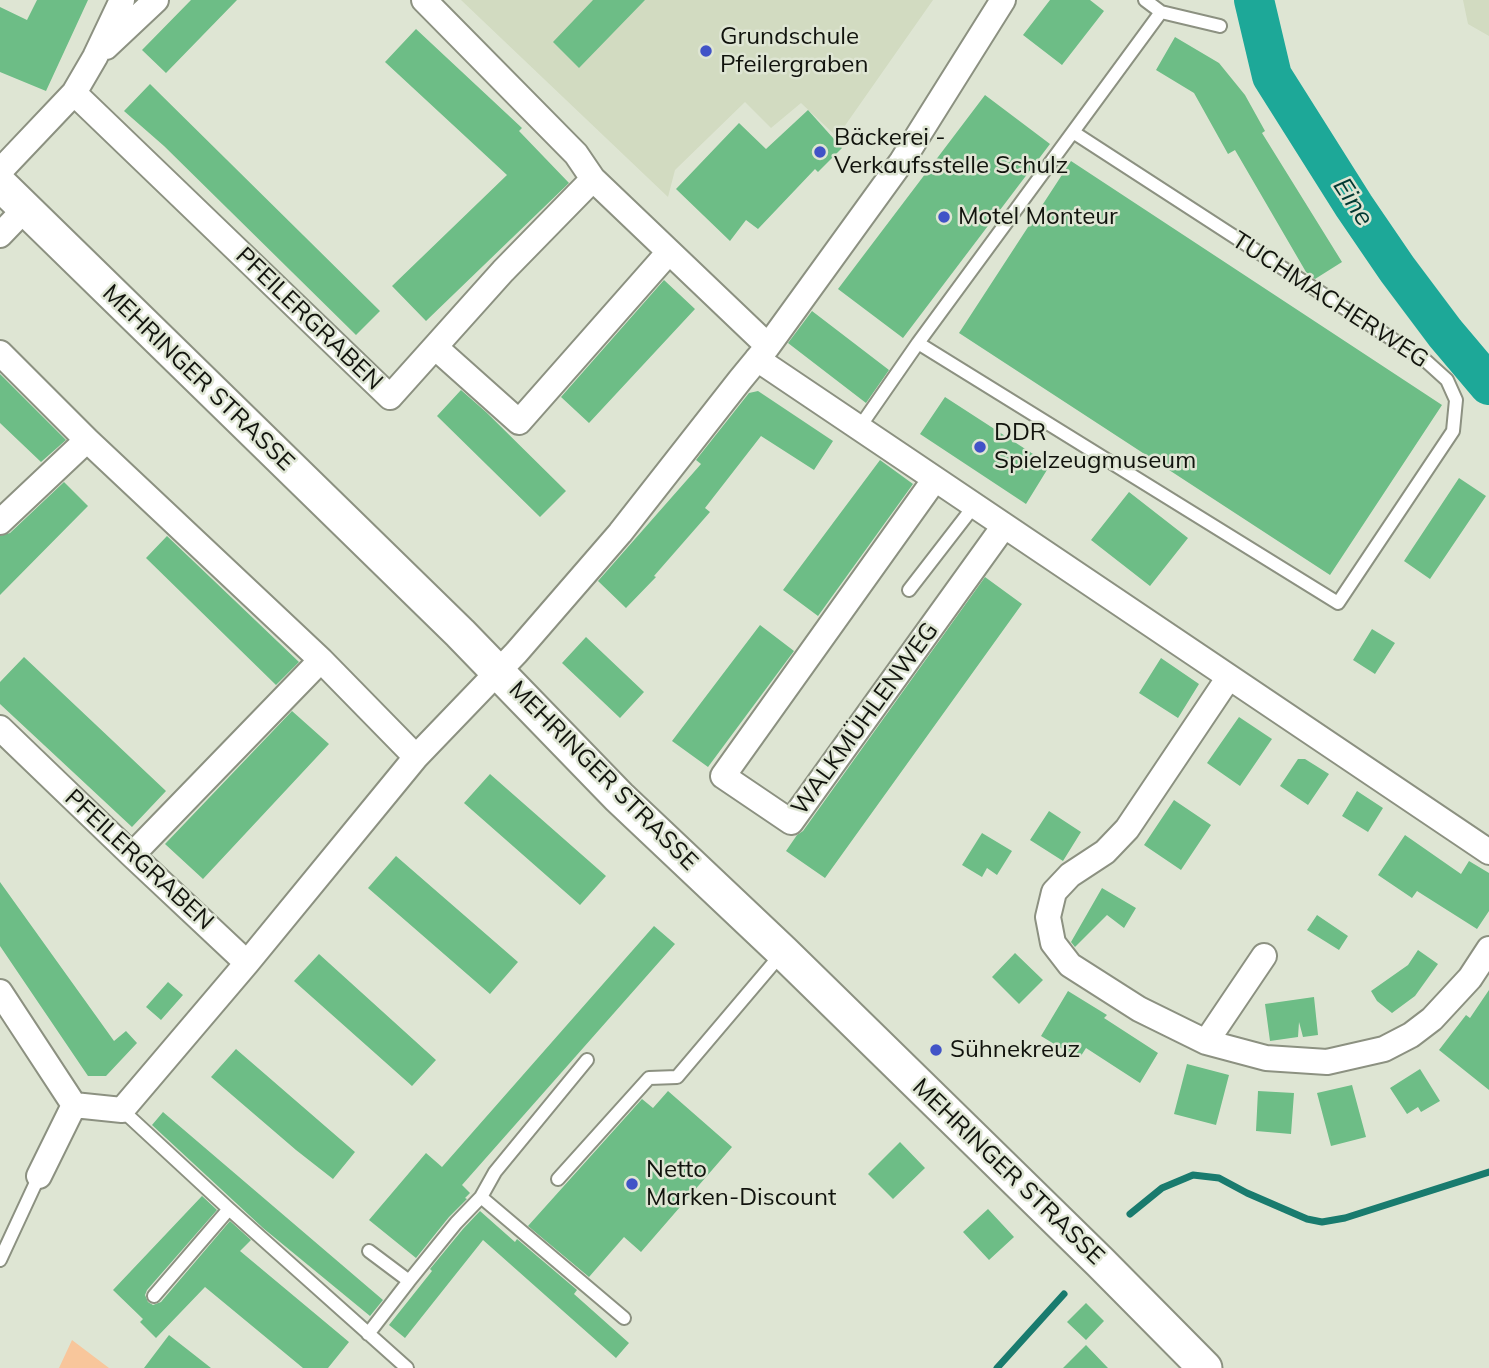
<!DOCTYPE html>
<html>
<head>
<meta charset="utf-8">
<style>
	body { margin:0 }
	canvas { display:block; background:#dee5d3 }
</style>
</head>
<body>
<canvas width="1489" height="1368"></canvas>
<script>
const g = document.querySelector('canvas').getContext('2d');
g.lineJoin = 'round';
function fill(path, color) { g.fillStyle = color; g.fill(path, 'evenodd'); }
const shape = rows => new Path2D(rows.map(r => 'M' + r).join(''));
function stroke(path, color, width, dash) { g.strokeStyle = color; g.lineWidth = width; g.lineCap = dash ? 'butt' : 'round'; g.setLineDash(dash || []); g.stroke(path); }
function drawText(font, color, halo, rows, align = 'center') {
  g.font = font + ' Mulish,sans-serif'; g.lineWidth = 5; g.setLineDash([]); g.textBaseline = 'middle'; g.strokeStyle = halo; g.fillStyle = color; for (const [text, x, y, turn = 0] of rows) {
    g.save(); g.translate(x, y); g.rotate((+turn || 0) * Math.PI / 180); g.textAlign = isNaN(turn) ? turn : align; if (halo) g.strokeText(text, 0, 0); g.fillText(text, 0, 0); g.restore();
  }
}
const built = shape([
	[461,0,933,0,837,137,801,103,771,128,745,102,675,170,668,197],
	[1463,0,1489,0,1489,36,1468,24]
]);
const green = shape([
	[72,1340,109,1368,59,1368]
]);
const stream = shape([
	[1130,1214,1162,1188,1193,1175,1219,1178,1247,1193,1307,1219,1322,1222,1345,1218,1489,1172],
	[997,1368,1064,1294]
]);
const river = shape([
	[1254,0,1272,76,1354,206,1397,269,1445,333,1489,385]
]);
const building = shape([
	[37,0,88,0,46,91,0,72,0,7,27,20],
	[191,0,237,0,166,73,142,50],
	[593,0,645,0,579,68,553,42],
	[1050,0,1090,0,1104,11,1062,65,1023,35],
	[416,29,522,128,519,131,569,183,426,321,392,286,507,175,385,62],
	[1175,37,1219,63,1245,95,1265,131,1262,133,1342,262,1315,279,1306,272,1235,150,1228,154,1194,93,1156,70],
	[150,84,380,311,356,335,164,146,124,111],
	[985,95,1050,144,903,338,838,289],
	[808,110,842,148,818,172,815,169,758,229,746,220,730,241,676,189,739,123,766,149],
	[1071,161,1442,405,1330,575,959,333],
	[664,280,695,309,589,423,561,397],
	[812,311,889,370,866,403,788,343],
	[0,374,66,440,41,462,0,423],
	[461,390,486,412,566,491,540,517,437,416],
	[758,391,833,441,814,470,761,436,705,508,710,512,654,576,656,577,626,608,598,581,701,464,696,460,749,393],
	[945,397,1050,465,1026,504,920,434],
	[880,460,913,484,818,616,783,590],
	[1459,478,1486,496,1430,579,1404,561],
	[64,482,88,506,0,595,0,536,10,533],
	[1129,492,1188,538,1150,586,1091,540],
	[167,536,299,662,276,685,146,558],
	[985,577,1022,604,825,878,786,851,797,835,803,831],
	[760,625,794,651,708,767,672,741],
	[1372,629,1395,643,1375,674,1353,660],
	[586,637,644,692,620,718,562,663],
	[24,657,166,791,132,827,0,704,0,682],
	[1161,658,1199,684,1178,718,1139,693],
	[292,711,329,744,203,879,165,844],
	[1239,717,1272,739,1240,786,1207,763],
	[1298,759,1305,759,1329,774,1308,805,1280,786],
	[490,774,606,876,580,905,464,803],
	[1357,791,1383,808,1368,832,1342,816],
	[1174,800,1211,825,1181,870,1144,845],
	[1049,811,1081,832,1063,861,1030,840],
	[982,833,1012,851,997,875,987,868,982,877,962,865],
	[1405,835,1461,874,1469,861,1489,873,1489,911,1477,929,1417,891,1412,898,1378,875],
	[396,856,518,962,490,994,368,888],
	[0,882,114,1041,126,1031,137,1043,106,1076,88,1076,0,946],
	[1102,888,1136,908,1124,928,1107,915,1075,947,1071,942],
	[1317,915,1348,936,1339,950,1307,930],
	[654,926,675,944,462,1185,470,1193,465,1198,467,1199,449,1217,416,1258,369,1220,426,1153,442,1167],
	[1418,950,1438,964,1415,996,1392,1013,1377,1001,1371,991,1408,965],
	[1015,953,1043,980,1019,1004,992,977],
	[319,954,436,1060,412,1086,294,981],
	[168,982,183,995,161,1020,146,1007],
	[1489,990,1489,1090,1439,1050,1466,1015,1470,1018],
	[1068,991,1107,1015,1104,1018,1158,1053,1140,1083,1086,1048,1079,1059,1041,1036],
	[1314,997,1318,1035,1303,1037,1299,1022,1298,1037,1270,1041,1265,1004],
	[236,1049,355,1152,333,1179,296,1150,211,1077],
	[1187,1064,1229,1075,1216,1125,1174,1114],
	[1420,1069,1440,1101,1421,1112,1418,1107,1407,1114,1390,1088],
	[1352,1085,1366,1137,1331,1146,1317,1093],
	[668,1091,732,1147,641,1252,624,1237,589,1277,528,1226,642,1099,653,1108],
	[1258,1091,1294,1093,1291,1134,1256,1131],
	[163,1112,383,1300,370,1316,263,1228,152,1125],
	[900,1142,925,1168,893,1199,868,1174],
	[202,1196,217,1210,147,1290,145,1295,148,1302,153,1305,161,1302,230,1221,251,1240,240,1251,349,1342,328,1368,303,1368,205,1287,156,1338,140,1322,143,1319,113,1290],
	[988,1209,1014,1237,989,1260,963,1232],
	[480,1211,515,1242,517,1239,577,1290,574,1294,629,1343,616,1358,483,1240,405,1338,389,1325,432,1271,430,1269,463,1229],
	[1086,1303,1104,1321,1086,1340,1067,1322],
	[169,1335,211,1368,144,1368],
	[1086,1345,1108,1368,1063,1368]
]);
const lane = shape([
	[1161,12,1220,26],
	[918,343,1338,603,1453,431,1456,400,1447,380,1426,361,1073,132],
	[859,428,918,343,1161,12,1145,0],
	[909,590,974,506],
	[122,1110,229,1209,407,1368],
	[558,1179,649,1078,677,1077,783,952],
	[481,1197,624,1318],
	[369,1251,409,1281],
	[0,1260,39,1176],
	[154,1296,229,1209],
	[368,1334,409,1281,456,1223,481,1197,495,1172,587,1060]
]);
const street = shape([
	[424,0,576,154,593,179,768,346],
	[106,47,156,0],
	[74,93,390,397,503,271,593,179],
	[0,171,74,93,95,57,122,0],
	[0,235,25,209],
	[435,347,519,422,669,252],
	[0,353,87,440,321,660,416,757],
	[757,359,1489,852],
	[935,479,723,776,791,822,1004,526],
	[0,522,87,440],
	[1229,677,1127,829,1105,852,1070,875,1054,892,1048,917,1053,943,1070,965,1139,1009,1206,1042,1266,1058,1327,1062,1384,1049,1411,1035,1432,1019,1470,978,1489,949],
	[0,728,132,855,247,963],
	[132,855,321,660],
	[0,992,74,1105],
	[1206,1042,1264,956],
	[74,1105,122,1110,247,963,416,757,516,653,620,533,740,380,768,346,902,161,1003,0],
	[39,1176,74,1105]
]);
const secondary = shape([
	[0,184,460,633,619,797,783,952,1100,1262,1205,1368]
]);
const markers = [
	[706,51,7,"#4153c7"],
	[820,152,7,"#4153c7"],
	[944,217,7,"#4153c7"],
	[980,447,7,"#4153c7"],
	[936,1050,7,"#4153c7"],
	[632,1184,7,"#4153c7"]
];
const poiNames = [
	["Grundschule",720,37],
	["Pfeilergraben",720,65],
	["Bäckerei -",834,138],
	["Verkaufsstelle Schulz",834,166],
	["Motel Monteur",958,217],
	["DDR",994,433],
	["Spielzeugmuseum",994,461],
	["Sühnekreuz",950,1050],
	["Netto",646,1170],
	["Marken-Discount",646,1198]
];
const streetNames = [
	["TUCHMACHERWEG",1330,300,33],
	["PFEILERGRABEN",309,319,44],
	["MEHRINGER STRASSE",198,378,44],
	["WALKMÜHLENWEG",865,719,-54],
	["MEHRINGER STRASSE",603,776,45],
	["PFEILERGRABEN",139,860,43],
	["MEHRINGER STRASSE",1008,1172,44]
];
const waterNames = [
	["Eine",1353,202,57]
];
fill(built, '#d2dbc1');
fill(green, '#f8c69b');
stroke(stream, '#197b6e', 7);
stroke(river, '#1da898', 40);
fill(building, '#6dbd86');
stroke(lane, '#8c9181', 16);
stroke(street, '#8c9181', 28);
stroke(secondary, '#8c9181', 37);
stroke(lane, '#fff', 12);
stroke(street, '#fff', 24);
stroke(secondary, '#fff', 33);
for (const [x, y, r, color] of markers) { const dot = new Path2D(); dot.arc(x, y, r, 0, 2 * Math.PI); g.fillStyle = color; g.fill(dot); stroke(dot, '#dee5d3', 2.5); }
drawText('24px', '#11130d', '#dee5d3', poiNames, 'left');
drawText('24px', '#11130d', '#dee5d3', streetNames);
drawText('italic 26px', '#003932', '#dee5d3', waterNames);
</script>
</body>
</html>
